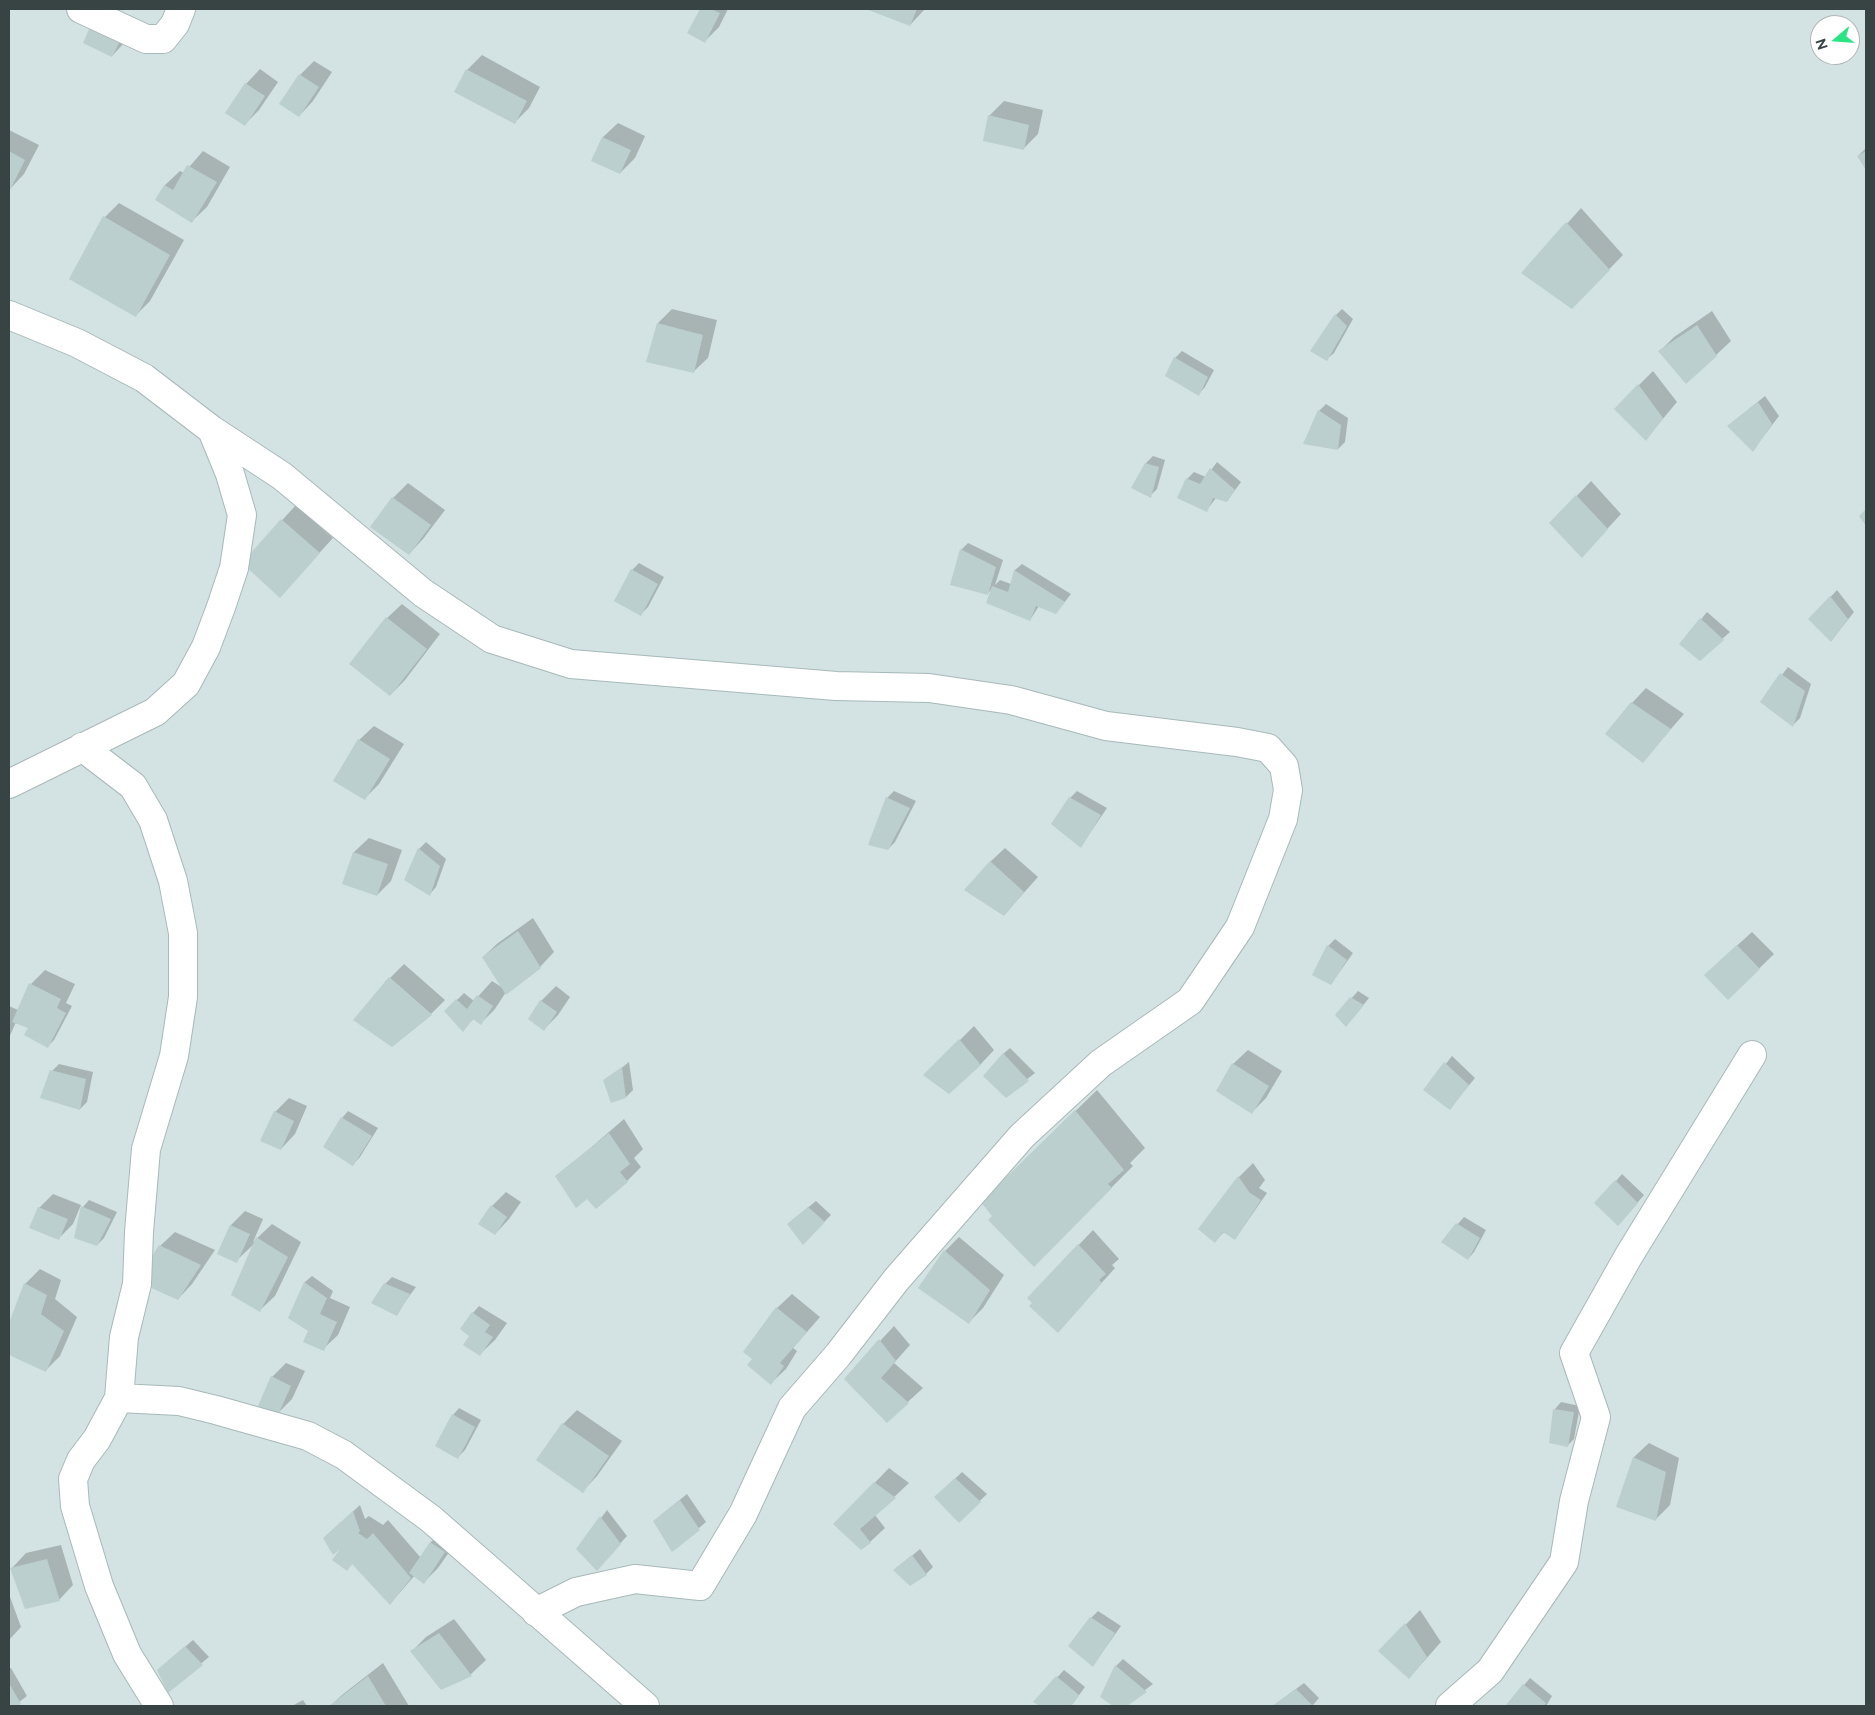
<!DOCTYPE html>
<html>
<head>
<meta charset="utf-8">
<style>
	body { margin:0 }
	#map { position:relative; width:1875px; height:1715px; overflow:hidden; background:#e7f1f2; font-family:Raleway,sans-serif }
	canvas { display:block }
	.frame { position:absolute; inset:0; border:10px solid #374443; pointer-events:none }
	.north { position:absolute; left:1810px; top:15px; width:50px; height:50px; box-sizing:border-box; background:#fff; border:1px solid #afb4b4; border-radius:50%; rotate:252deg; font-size:14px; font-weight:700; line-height:20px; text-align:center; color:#374443 }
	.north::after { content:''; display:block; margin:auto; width:18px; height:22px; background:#2be585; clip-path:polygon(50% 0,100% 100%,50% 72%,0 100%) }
</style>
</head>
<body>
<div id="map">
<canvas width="1875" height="1715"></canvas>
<div class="frame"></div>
<div class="north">N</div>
</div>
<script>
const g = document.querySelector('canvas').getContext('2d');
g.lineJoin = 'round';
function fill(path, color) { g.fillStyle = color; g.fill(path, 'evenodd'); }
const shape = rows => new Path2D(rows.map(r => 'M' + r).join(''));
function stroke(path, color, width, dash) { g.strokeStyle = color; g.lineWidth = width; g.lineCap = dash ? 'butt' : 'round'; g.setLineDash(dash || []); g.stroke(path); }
const residential = shape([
	[9,9,1866,9,1866,1706,9,1706],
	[1820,25,1850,25,1850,55,1820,55]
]);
const shadow = shape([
	[701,9,728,9,719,27,705,41,689,33],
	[869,9,925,9,910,25],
	[126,41,112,56,84,42],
	[482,55,540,87,529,108,515,122,467,70],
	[314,61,332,72,313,101,299,116,300,75],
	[260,69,278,82,259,110,245,124,246,84],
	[1004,101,1043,110,1038,134,1023,149,989,116],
	[618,123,645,136,635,158,620,173,593,160,603,137],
	[9,130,39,145,24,174,10,189],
	[1866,148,1866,168,1858,156],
	[203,151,230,167,207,207,192,221,157,200,165,185,180,171,184,173],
	[119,203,184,240,150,301,136,315,105,217],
	[1581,208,1623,255,1586,293,1523,273],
	[672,309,717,320,708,358,693,372,658,323],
	[1342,309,1353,319,1334,353,1327,359,1336,315],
	[1712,311,1731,341,1716,355,1660,351,1674,337],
	[1182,351,1214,370,1205,387,1199,394,1175,358],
	[1653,371,1677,402,1646,439,1615,409],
	[1765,396,1779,416,1753,450,1728,426],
	[1326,404,1348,418,1345,442,1338,449,1319,411],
	[1153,456,1165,460,1157,489,1150,496,1146,463],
	[1217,462,1241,482,1227,501,1216,498,1206,511,1187,479,1194,472,1206,477],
	[1591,481,1621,514,1596,541,1551,523],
	[408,483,445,510,423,539,409,554,372,527,393,498],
	[296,505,333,538,280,596,243,563],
	[968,543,1003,560,995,585,1000,580,1011,584,1015,570,1022,564,1071,594,1056,613,1039,606,1030,620,993,588,987,594,961,550],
	[639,563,664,577,648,607,641,614,632,570],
	[1837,590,1854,612,1831,641,1810,619],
	[402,604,440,634,405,680,390,695,387,618],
	[1707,612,1730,632,1700,659,1681,644],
	[1788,667,1811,684,1800,718,1793,725,1762,701],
	[1646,688,1684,714,1643,761,1632,703],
	[374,726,404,744,379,784,365,798,359,740],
	[894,791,916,801,895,842,888,849,887,798],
	[1077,791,1107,808,1081,846,1070,798],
	[369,838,402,850,391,881,377,895,344,883,354,852],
	[426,842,446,859,436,887,430,894,419,849],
	[1005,848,1038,877,1004,915,990,862],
	[533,918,554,952,540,967,506,992,495,1009,481,1023,474,1018,463,1030,446,1011,464,993,474,1001,492,981,503,988,483,957,498,943],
	[1752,932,1774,954,1728,999,1720,961],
	[1335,939,1353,953,1331,984,1328,946],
	[404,964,445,1000,431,1014,390,978],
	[45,970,75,984,66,1003,72,1006,54,1040,47,1047,30,1027,16,1022,9,1038,9,1006,18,1010,31,984],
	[556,986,570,997,558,1015,544,1029,529,1019,541,1001],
	[1358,991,1369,998,1352,1019,1337,1015],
	[974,1026,994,1050,980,1065,925,1075],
	[1010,1048,1035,1073,1006,1096,1003,1054],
	[1248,1050,1282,1071,1266,1098,1252,1112,1233,1064],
	[1452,1056,1475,1078,1450,1108,1425,1090],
	[629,1062,633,1090,626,1097,605,1081],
	[59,1064,93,1072,87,1102,80,1109,52,1071],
	[1097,1090,1145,1148,1130,1163,1133,1166,1034,1265,993,1216,1005,1180],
	[289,1098,307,1106,295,1134,281,1149,275,1112],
	[348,1111,378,1128,360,1157,353,1164,342,1118],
	[624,1119,643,1149,634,1158,641,1167,627,1181,587,1197,557,1177],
	[1253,1163,1265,1180,1259,1188,1267,1193,1235,1239,1224,1232,1215,1241,1239,1177],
	[1622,1174,1644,1195,1625,1217,1616,1181],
	[506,1192,521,1202,509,1219,495,1234,492,1206],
	[53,1194,81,1205,73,1224,59,1238,39,1208],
	[89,1200,117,1212,104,1238,97,1245,83,1207],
	[816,1201,831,1215,803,1243,795,1218],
	[245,1211,263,1219,253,1242,272,1224,301,1242,275,1296,260,1310,255,1243,236,1261,231,1225],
	[1464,1217,1486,1230,1474,1252,1468,1259,1443,1241],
	[1093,1230,1119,1259,1112,1265,1115,1268,1058,1331,1028,1298],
	[175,1232,215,1250,192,1284,178,1299,160,1246],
	[959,1237,1004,1275,983,1308,969,1322,945,1251],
	[40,1269,61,1280,55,1299,77,1317,60,1356,46,1370,9,1354,9,1327,25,1284],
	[312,1276,333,1291,330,1298,350,1307,338,1335,323,1349,309,1331,289,1318,305,1282],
	[392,1277,416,1287,396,1314,385,1284],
	[792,1294,820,1317,793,1348,797,1351,786,1369,771,1383,753,1359,744,1352,777,1308],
	[479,1306,507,1323,495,1340,480,1354,471,1335,473,1313],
	[894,1326,910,1345,894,1363,923,1388,887,1421,845,1379],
	[286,1363,305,1371,292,1399,278,1413,272,1377],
	[1561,1402,1580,1406,1574,1439,1567,1446,1555,1409],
	[459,1408,481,1420,465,1450,458,1457,453,1415],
	[577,1410,622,1441,597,1476,583,1491,563,1424],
	[1649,1443,1679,1458,1670,1505,1656,1519,1618,1507,1634,1457],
	[889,1468,909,1483,875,1515,885,1528,870,1542,835,1524],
	[962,1472,987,1494,959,1521,936,1497],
	[687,1494,706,1522,673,1550,661,1515],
	[360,1505,365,1519,369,1516,383,1525,388,1520,421,1558,431,1542,446,1528,459,1538,438,1568,424,1582,415,1575,390,1604,353,1563,347,1569,347,1540,332,1531],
	[607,1510,627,1536,603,1562,578,1549],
	[61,1545,73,1585,59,1600,12,1568,26,1553],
	[920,1549,933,1567,926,1574,895,1570],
	[9,1594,21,1627,9,1640],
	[1420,1610,1441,1642,1409,1678,1380,1651],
	[1098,1611,1121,1626,1093,1665,1091,1618],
	[454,1619,486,1660,471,1674,442,1689,412,1651,426,1637],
	[193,1640,209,1657,168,1691,165,1664],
	[1123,1659,1153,1684,1124,1706,1115,1706,1102,1697,1116,1666],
	[383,1663,409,1706,330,1706,342,1695],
	[11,1668,27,1696,14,1706,9,1706,9,1669],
	[1064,1670,1085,1687,1071,1706,1042,1706,1035,1701],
	[1530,1678,1552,1696,1546,1706,1511,1706,1508,1704],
	[1304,1683,1319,1698,1312,1706,1273,1706],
	[303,1700,307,1706,292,1706]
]);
const building = shape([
	[700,9,711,9,720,13,705,43,687,33],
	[866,9,917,9,910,26],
	[92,22,122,37,112,57,83,43],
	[466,69,527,101,515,124,454,92],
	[299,74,319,87,299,117,279,104],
	[245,83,265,96,245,126,225,113],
	[988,115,1029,125,1024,150,983,141],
	[602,137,631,150,620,174,591,161],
	[9,151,25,160,9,192],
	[1866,151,1866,170,1857,156],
	[187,165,217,182,192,223,155,200,164,185,173,190],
	[103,216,170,255,136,317,69,279],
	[1566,222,1610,270,1572,309,1521,273],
	[1335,314,1347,326,1327,361,1310,351],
	[657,323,703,335,694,373,646,362],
	[1697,325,1717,356,1686,384,1658,351],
	[1174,357,1208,377,1199,396,1165,376],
	[1638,384,1663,418,1646,441,1614,409],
	[1758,402,1772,424,1753,452,1727,426],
	[1318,410,1341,425,1338,450,1303,444],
	[1145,463,1159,467,1151,498,1131,488],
	[1210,468,1235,490,1227,502,1213,498,1207,512,1177,498,1186,478,1200,484],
	[1576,495,1608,529,1582,558,1549,523],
	[392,497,431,525,409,555,370,527],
	[1866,509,1866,526,1859,516],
	[281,519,320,553,280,598,242,563],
	[960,549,996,567,988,595,950,585],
	[631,569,658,584,641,616,614,601],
	[1014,570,1065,602,1056,614,1036,606,1030,621,986,603,992,586,1008,592],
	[1830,596,1848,619,1831,642,1808,619],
	[386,617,427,649,390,696,349,664],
	[1700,618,1724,640,1700,661,1679,644],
	[1780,673,1805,691,1793,727,1760,702],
	[1631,702,1671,729,1643,763,1605,734],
	[358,739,390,759,365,800,333,781],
	[886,797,910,808,888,850,868,845],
	[1069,797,1101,815,1081,848,1051,824],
	[418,848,440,866,430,896,404,880],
	[353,852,388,864,377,896,342,884],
	[990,861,1024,892,1004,916,964,890],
	[518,931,541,968,506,995,482,957],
	[1327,945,1347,960,1331,985,1312,975],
	[1737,945,1760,969,1728,1000,1704,975],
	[389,977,432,1015,392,1047,353,1020],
	[29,983,61,999,57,1008,66,1013,48,1048,24,1035,28,1028,12,1022],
	[477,995,493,1006,481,1025,473,1019,463,1032,444,1011,456,999,467,1009],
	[1350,997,1364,1005,1346,1027,1335,1015],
	[540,1000,557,1012,544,1031,528,1019],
	[959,1039,981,1065,949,1094,923,1075],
	[1003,1053,1029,1081,1006,1098,983,1076],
	[1444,1062,1469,1085,1450,1110,1423,1090],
	[1232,1063,1269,1086,1252,1114,1216,1091],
	[622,1067,626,1098,611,1103,603,1080],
	[50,1070,86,1079,80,1110,40,1098],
	[1075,1110,1124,1170,1108,1184,1112,1188,1034,1267,988,1220,992,1216,981,1202],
	[274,1111,294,1121,281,1150,260,1141],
	[341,1117,372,1136,353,1166,323,1147],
	[609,1133,630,1164,620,1172,628,1182,596,1209,587,1199,576,1208,555,1176],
	[1238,1176,1250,1193,1261,1200,1235,1240,1223,1232,1215,1243,1198,1229],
	[1615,1180,1638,1203,1618,1226,1594,1203],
	[491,1205,507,1217,495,1235,478,1224],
	[81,1206,111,1219,97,1246,74,1238],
	[38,1207,68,1219,59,1240,29,1228],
	[808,1207,825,1222,803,1245,787,1224],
	[1456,1223,1480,1238,1468,1260,1441,1242],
	[230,1225,250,1234,237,1263,217,1254],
	[256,1237,288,1257,260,1312,231,1295],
	[1078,1244,1106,1274,1099,1280,1102,1283,1058,1333,1029,1306,1032,1303,1027,1298],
	[159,1245,201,1265,178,1300,136,1281],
	[944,1250,990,1290,969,1324,918,1288],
	[304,1282,327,1298,320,1314,337,1322,324,1351,303,1342,308,1331,288,1318],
	[24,1283,47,1295,41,1314,64,1331,46,1372,9,1355,9,1323],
	[384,1283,410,1294,397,1316,371,1303],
	[776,1307,807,1332,780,1363,784,1366,771,1385,747,1365,752,1359,743,1352],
	[472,1312,490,1325,485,1332,493,1337,480,1356,463,1345,469,1336,460,1329],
	[879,1339,896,1361,881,1378,909,1403,887,1423,844,1379],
	[271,1376,291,1386,278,1415,258,1406],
	[1553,1409,1574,1412,1568,1447,1549,1443],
	[452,1414,475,1427,458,1459,435,1446],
	[562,1423,609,1456,583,1493,536,1460],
	[1633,1457,1666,1472,1656,1521,1616,1507],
	[955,1478,981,1502,959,1523,934,1497],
	[874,1482,896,1498,860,1529,871,1543,861,1550,833,1524],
	[680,1500,700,1530,672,1552,653,1521],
	[353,1511,360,1531,358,1533,367,1539,373,1533,411,1578,390,1605,352,1564,347,1571,332,1560,340,1549,333,1555,323,1538],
	[600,1516,621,1544,597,1571,576,1549],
	[430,1542,445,1552,424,1584,409,1573],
	[912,1555,927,1575,910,1586,893,1570],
	[47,1559,60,1601,25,1609,10,1568],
	[1090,1617,1115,1633,1093,1667,1068,1646],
	[1405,1623,1427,1657,1409,1679,1378,1651],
	[439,1633,472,1676,441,1690,410,1651],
	[185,1646,203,1665,168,1693,157,1670],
	[1115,1665,1147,1692,1127,1706,1113,1706,1100,1697],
	[368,1676,386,1706,329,1706],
	[1056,1676,1079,1695,1071,1706,1040,1706,1033,1702],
	[9,1683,21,1704,17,1706,9,1706],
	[1523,1684,1546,1703,1544,1706,1506,1705],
	[1296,1689,1313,1706,1272,1706]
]);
const minor = shape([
	[81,9,146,39,163,39,175,24,181,9],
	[9,315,77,343,144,378,212,430,282,476,423,593,492,639,571,664,836,686,929,688,1011,700,1106,726,1237,742,1268,748,1284,766,1288,790,1283,819,1240,927,1190,1001,1101,1063,1022,1136,896,1280,838,1355,792,1408,743,1514,700,1586,635,1579,576,1592,536,1612],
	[82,747,133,786,153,820,173,881,183,933,183,997,174,1056,146,1149,139,1232,137,1284,124,1337,119,1398,97,1439,81,1460,73,1479,75,1506,99,1586,127,1654,159,1706],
	[9,784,155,712,186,684,206,647,221,607,234,568,242,515,230,474,212,430],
	[119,1398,179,1401,216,1410,308,1436,344,1455,431,1519,645,1706],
	[1450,1706,1490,1671,1564,1562,1574,1501,1596,1417,1574,1353,1628,1257,1752,1055]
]);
fill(residential, '#d3e2e2');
fill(shadow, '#0003');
fill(building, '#bbcfce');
stroke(minor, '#a8b9b9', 30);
stroke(minor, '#fff', 28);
</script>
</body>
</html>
